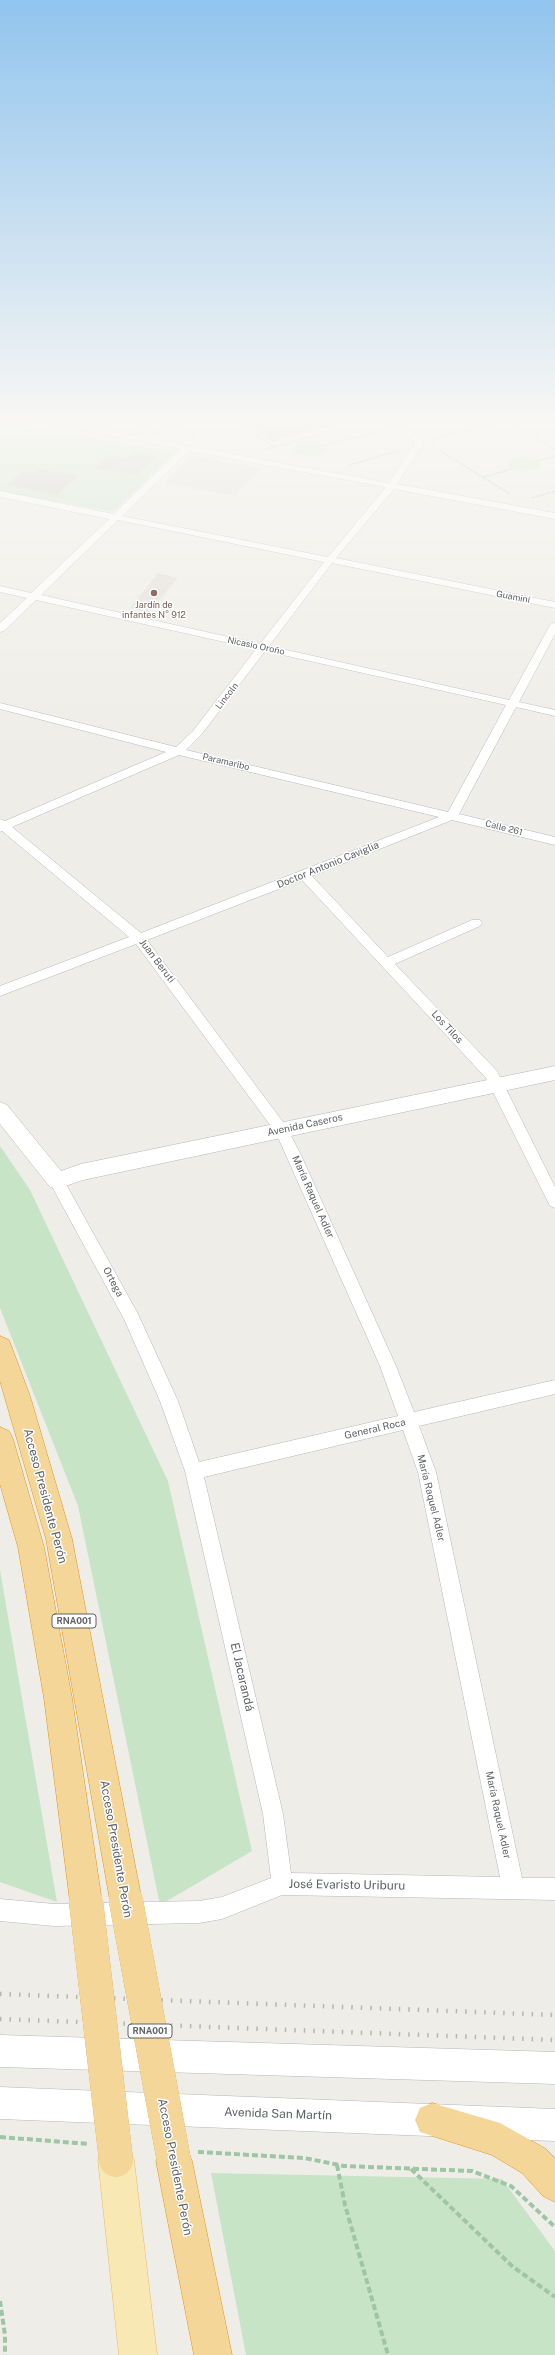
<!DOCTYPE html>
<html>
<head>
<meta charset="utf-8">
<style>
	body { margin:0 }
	canvas { display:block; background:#efede7 }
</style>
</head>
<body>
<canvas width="555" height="2355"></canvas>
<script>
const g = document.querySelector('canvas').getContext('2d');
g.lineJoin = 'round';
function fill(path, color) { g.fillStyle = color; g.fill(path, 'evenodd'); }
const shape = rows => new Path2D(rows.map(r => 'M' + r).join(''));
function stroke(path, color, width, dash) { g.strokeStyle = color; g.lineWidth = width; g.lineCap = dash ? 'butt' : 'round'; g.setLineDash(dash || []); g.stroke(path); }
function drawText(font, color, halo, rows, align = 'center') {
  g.font = font + ' "Public Sans",sans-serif'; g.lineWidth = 3; g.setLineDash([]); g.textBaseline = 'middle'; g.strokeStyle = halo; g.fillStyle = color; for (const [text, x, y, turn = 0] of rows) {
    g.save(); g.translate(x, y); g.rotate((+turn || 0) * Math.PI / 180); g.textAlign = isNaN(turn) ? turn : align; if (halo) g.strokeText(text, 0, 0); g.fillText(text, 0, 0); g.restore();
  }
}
const education = shape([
	[192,456,261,468,235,496,165,483],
	[158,573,178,578,148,613,130,608]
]);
const green = shape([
	[2,422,5,422,175,453,113,512,0,491,0,423],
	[313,441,325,445,326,450,320,455,309,456,298,454,292,450,297,443],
	[524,457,538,461,540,464,539,468,521,471,512,469,507,464,513,458],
	[0,1146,30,1190,168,1481,252,1851,160,1905,78,1506,0,1308],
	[0,1570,57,1902,0,1882],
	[211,2173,502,2179,555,2251,555,2355,246,2355]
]);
const building = shape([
	[245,422,328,422,328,426,272,441,245,422],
	[135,451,157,456,137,475,95,468,108,455,127,458,135,451],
	[40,469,78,475,57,495,7,485,22,472,34,474,40,469]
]);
const pathFar1 = shape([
	[176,422,196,438],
	[238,422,274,447,262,450],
	[325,422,337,429],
	[457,422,470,429,497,422],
	[509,422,555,449],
	[161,427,177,423],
	[432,440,470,429],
	[325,445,381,431],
	[431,445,510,494],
	[274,447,338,430,352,438],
	[538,461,555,456],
	[349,465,398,451],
	[483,477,512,469],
	[532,498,555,491]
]);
const path = shape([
	[0,2137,89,2144],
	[198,2152,304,2158,344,2166,472,2171,511,2186,555,2227],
	[337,2165,345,2205,388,2355],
	[411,2169,512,2266,555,2297],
	[0,2301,5,2335,5,2355]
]);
const lane = shape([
	[135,422,160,442]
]);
const street = shape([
	[44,422,59,422,389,483,415,444,414,441,384,422,393,422,421,438,423,444,397,484,555,513,555,519,394,489,336,558,555,602,555,608,332,563,269,646,509,700,550,625,555,622,555,634,519,702,555,710,555,716,516,707,459,814,555,837,555,845,452,820,312,876,388,957,472,920,480,920,482,923,480,926,395,964,497,1071,555,1187,555,1208,550,1206,486,1078,302,880,147,940,286,1126,301,1155,396,1366,414,1412,555,1380,555,1394,419,1426,436,1472,522,1878,555,1878,555,1900,282,1895,222,1919,199,1923,54,1926,0,1921,0,1899,54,1904,199,1901,222,1897,271,1878,263,1814,185,1471,160,1401,124,1319,49,1181,52,1177,57,1175,62,1177,137,1312,178,1401,199,1462,398,1416,380,1366,276,1133,136,944,0,996,0,986,129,937,2,831,0,832,0,819,5,821,166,752,0,709,0,703,176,747,193,731,256,649,36,600,4,631,0,632,0,623,27,598,0,592,0,586,31,593,109,519,0,497,0,491,114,514,181,449,44,422],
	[189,451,386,487,328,557,122,516,189,451],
	[118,520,324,562,260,644,41,595,118,520],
	[265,651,506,705,448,812,186,750,201,735,265,651],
	[179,755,439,817,141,933,12,827,179,755],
	[403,1430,418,1472,500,1877,291,1873,283,1814,204,1477,403,1430]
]);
const secondary = shape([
	[555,1066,555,1080,83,1180,57,1189,50,1187,0,1124,0,1102,7,1105,61,1171,81,1164,555,1066],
	[0,2035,555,2052,555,2084,0,2067,0,2035],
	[0,2087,555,2109,555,2141,0,2119,0,2087]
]);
const primary = shape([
	[116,2142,128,2148,134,2160,157,2355,119,2355,98,2160,104,2148,116,2142]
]);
const highway = shape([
	[0,1336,9,1340,30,1396,72,1539,142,1901,137,1912,126,1917,115,1912,110,1901,46,1539,0,1381,0,1336],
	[0,1427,9,1431,13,1439,44,1547,72,1698,102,1902,97,1913,86,1918,75,1913,70,1902,44,1698,18,1547,0,1484,0,1427],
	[432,2103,500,2123,546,2149,555,2158,555,2202,543,2196,522,2173,492,2155,420,2132,415,2120,420,2108,432,2103],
	[174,2143,186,2149,192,2161,232,2355,194,2355,156,2161,162,2149,174,2143]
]);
const rail = shape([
	[0,1994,555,2015],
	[0,2019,555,2040]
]);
const highwayBridge = shape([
	[126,1901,174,2161],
	[86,1902,116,2160]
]);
const markers = [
	[154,593,4,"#8d6e63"]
];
const farStreetnames = [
	["Guaminí",513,597,11],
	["Nicasio Oroño",256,646,12],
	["Lincoln",227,696,-52],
	["Paramaribo",226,762,13],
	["Calle 261",504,828,14]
];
const farEducationnames = [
	["Jardín de",154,605],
	["infantes N° 912",154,615]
];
const shields = [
	[74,1621,44],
	[150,2031,44]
];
const shieldNames = [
	["RNA001",74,1621],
	["RNA001",150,2031]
];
const streetNames = [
	["Doctor Antonio Caviglia",328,865,-22],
	["Juan Beruti",157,961,53],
	["Los Tilos",447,1027,47],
	["Avenida Caseros",305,1125,-12],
	["María Raquel Adler",313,1197,66],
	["Ortega",113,1282,62],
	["General Roca",375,1429,-13],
	["María Raquel Adler",431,1498,76],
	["María Raquel Adler",498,1815,78]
];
const nearStreetnames = [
	["Acceso Presidente Perón",45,1496,75],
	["El Jacarandá",242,1677,77],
	["Acceso Presidente Perón",116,1849,80],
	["José Evaristo Uriburu",347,1885,1],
	["Avenida San Martín",278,2114,2],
	["Acceso Presidente Perón",175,2167,79]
];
fill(education, '#e2ded8');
fill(green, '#c8e4c6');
fill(building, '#cbc7c4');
stroke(building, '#d3cec6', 1);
stroke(lane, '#b4b7ba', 5);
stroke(street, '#b4b7ba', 1);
stroke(secondary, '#b3b6ba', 1);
stroke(primary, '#e6ba69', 1);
stroke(highway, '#e29314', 1);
stroke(pathFar1, '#9fc5a7', 1.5, [2.5, 1]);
stroke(path, '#9fc5a7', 4, [6, 3]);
stroke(lane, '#fff', 4.5);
fill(street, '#fff');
fill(secondary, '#fff');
fill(primary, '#f8e8b3');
fill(highway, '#f4d699');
stroke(rail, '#b4b5b6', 4.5, [1.5, 8]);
stroke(highwayBridge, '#e29314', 34, []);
stroke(highwayBridge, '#f4d699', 34);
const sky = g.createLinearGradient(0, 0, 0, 751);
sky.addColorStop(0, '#91c4ee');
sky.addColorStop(0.56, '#f8f7f4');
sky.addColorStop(1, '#f8f7f400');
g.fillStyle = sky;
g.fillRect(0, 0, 555, 751);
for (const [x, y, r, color] of markers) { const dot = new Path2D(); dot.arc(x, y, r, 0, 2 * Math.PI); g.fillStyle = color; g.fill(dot); stroke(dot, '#fff', 1.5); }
drawText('9px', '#5e6266', '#fff', farStreetnames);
drawText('9px', '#785e54', '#fff', farEducationnames);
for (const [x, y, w] of shields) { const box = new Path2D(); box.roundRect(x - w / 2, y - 7, w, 14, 3); g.fillStyle = '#fff'; g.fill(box); stroke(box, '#5e6266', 1); }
drawText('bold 9px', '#5e6266', null, shieldNames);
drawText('10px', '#5e6266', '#fff', streetNames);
drawText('12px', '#5e6266', '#fff', nearStreetnames);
</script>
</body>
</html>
